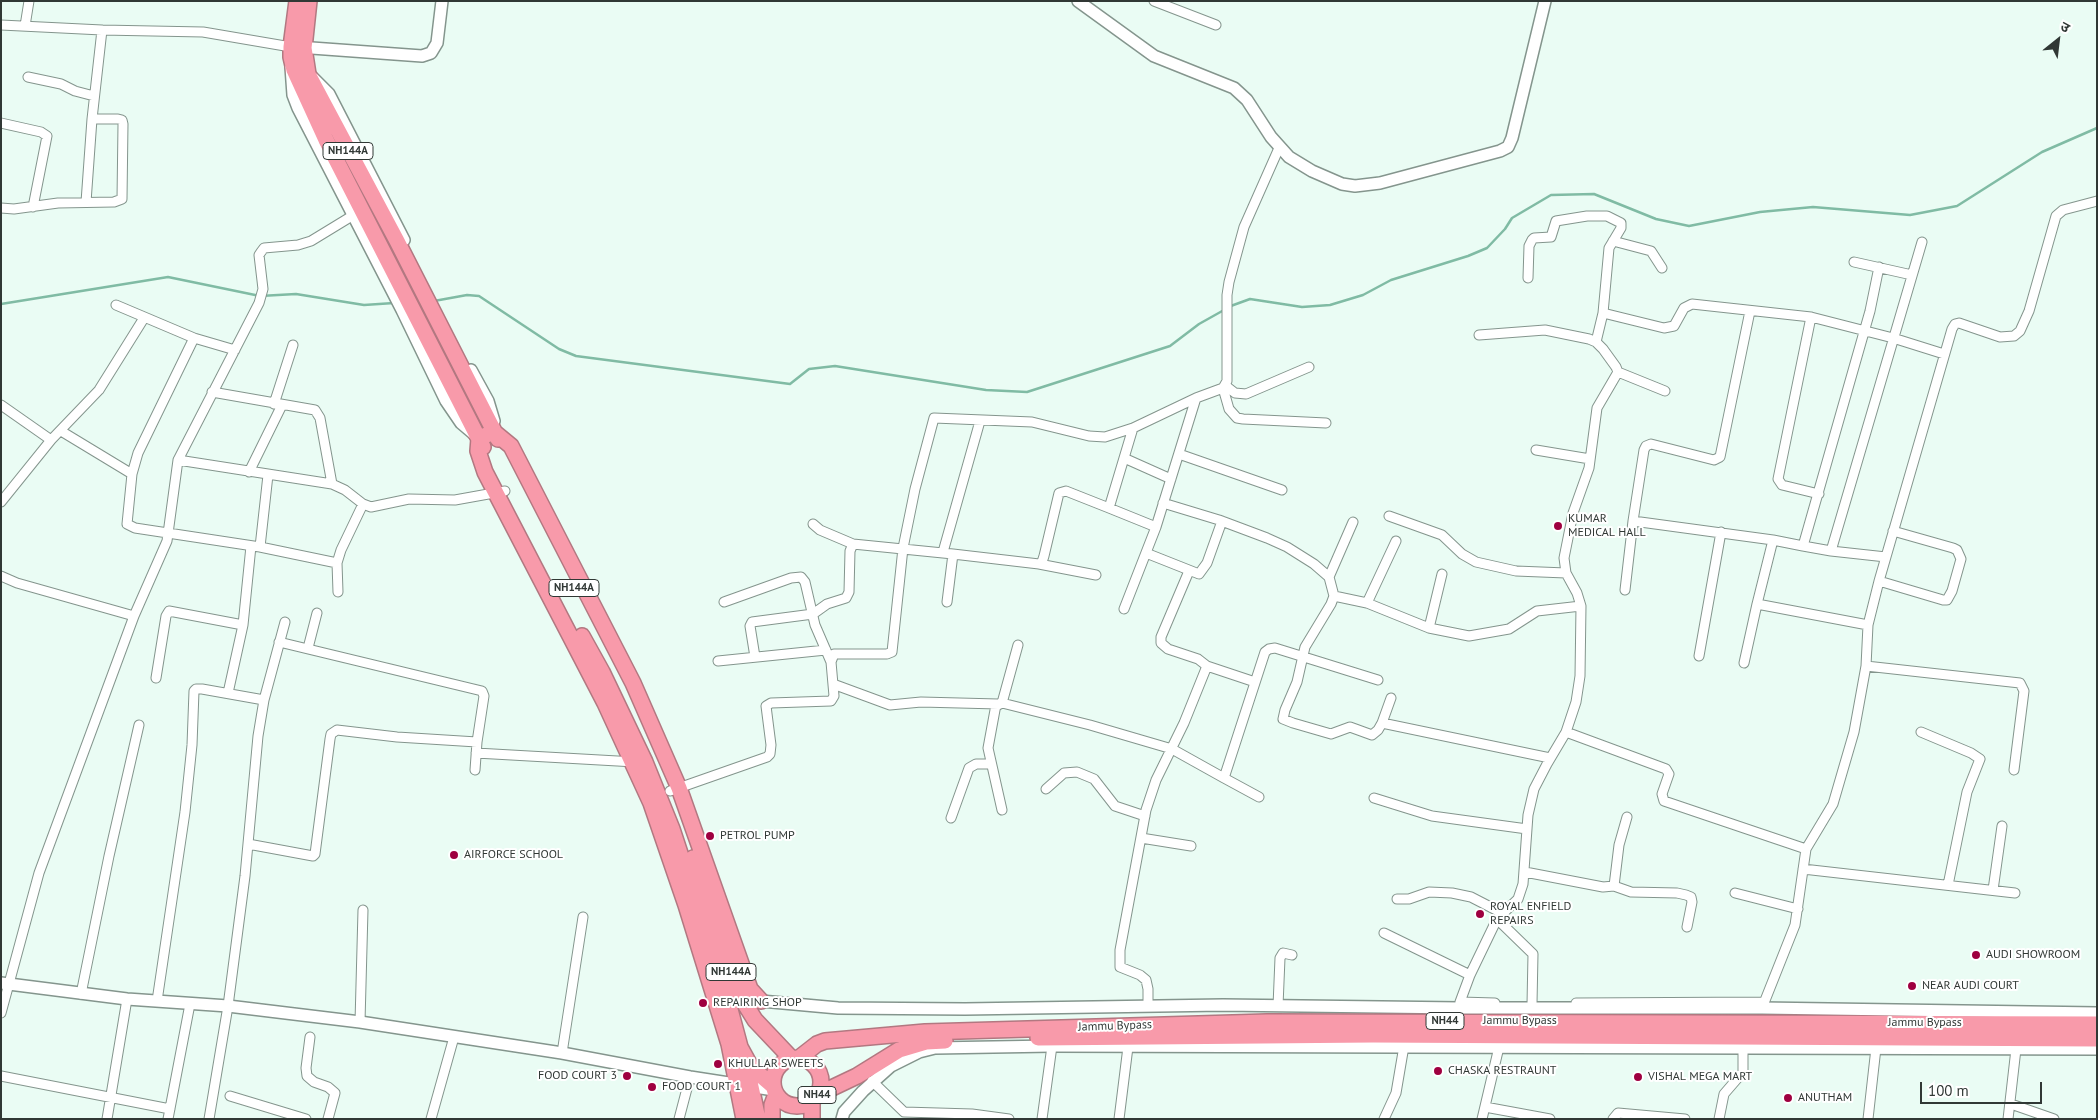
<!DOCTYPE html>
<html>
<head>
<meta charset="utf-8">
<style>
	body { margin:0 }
	#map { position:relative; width:2098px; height:1120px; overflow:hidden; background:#eafcf4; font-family:"PT Sans","Noto Sans Devanagari",sans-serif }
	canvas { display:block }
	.frame { position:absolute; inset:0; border:2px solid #313835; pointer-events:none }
	.north { position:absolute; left:2033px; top:15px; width:50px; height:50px; -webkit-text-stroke:4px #fff; paint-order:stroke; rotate:29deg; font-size:14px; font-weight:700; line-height:20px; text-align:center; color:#313835 }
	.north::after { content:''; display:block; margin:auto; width:18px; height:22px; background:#313835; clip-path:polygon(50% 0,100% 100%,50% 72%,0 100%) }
	.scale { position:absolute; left:1920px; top:1082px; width:122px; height:22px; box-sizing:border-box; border:2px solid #313835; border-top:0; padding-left:6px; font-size:15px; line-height:18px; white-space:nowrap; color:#313835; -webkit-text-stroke:4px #fff; paint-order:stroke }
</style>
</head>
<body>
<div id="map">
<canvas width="2098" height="1120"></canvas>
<div class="frame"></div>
<div class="north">उ</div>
<div class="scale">100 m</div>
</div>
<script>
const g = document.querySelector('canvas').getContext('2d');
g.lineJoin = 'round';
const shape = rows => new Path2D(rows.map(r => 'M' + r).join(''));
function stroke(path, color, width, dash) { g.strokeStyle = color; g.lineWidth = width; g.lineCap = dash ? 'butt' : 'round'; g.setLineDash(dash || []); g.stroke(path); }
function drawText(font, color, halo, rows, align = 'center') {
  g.font = font + ' "PT Sans",sans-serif'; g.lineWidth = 4; g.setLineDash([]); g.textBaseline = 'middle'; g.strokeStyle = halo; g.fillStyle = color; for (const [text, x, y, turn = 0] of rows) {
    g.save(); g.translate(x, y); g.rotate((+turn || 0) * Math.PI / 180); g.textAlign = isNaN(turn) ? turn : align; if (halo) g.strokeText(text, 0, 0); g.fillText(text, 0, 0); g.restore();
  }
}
const stream = shape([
	[434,301,467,295,479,296,559,349,576,356,790,384,809,369,835,366,986,390,1027,392,1170,346,1199,324,1224,310],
	[1,304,168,277,260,296,296,294,364,305,394,303],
	[1228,307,1250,299,1302,307,1330,305,1363,295,1391,280,1468,256,1487,248,1505,229,1512,218,1551,195,1594,194,1656,219,1689,226,1760,212,1813,207,1910,215,1957,206,2042,152,2097,128]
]);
const street = shape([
	[1154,1,1216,25],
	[1,25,102,30,203,32,291,47],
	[25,26,29,1],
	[28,77,61,84,75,91,94,96],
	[1,123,41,132,47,136,33,207],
	[86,202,92,119,102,30],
	[1,208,14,209,58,203,114,202,122,199,123,124,122,120,118,119,92,119],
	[1613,241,1651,251,1662,268],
	[1854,262,1912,275],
	[1528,278,1529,246,1532,240,1534,238,1551,237,1556,221,1587,216,1607,216,1621,223,1621,228,1609,248,1603,313,1596,342],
	[116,305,194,338,235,350],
	[1603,313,1664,328,1674,326,1684,308,1692,304,1811,317,1893,338,1944,354],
	[1811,317,1778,479,1782,485,1819,494],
	[194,338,138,453,132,474,127,524,135,528,260,547,337,563],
	[1618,372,1665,391],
	[1226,386,1235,393,1246,394,1309,367],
	[1223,388,1229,409,1237,418,1243,419,1326,423],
	[212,392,315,410,320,418,332,484],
	[274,404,293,345],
	[1,405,51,440],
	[1133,428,1109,508,1156,527,1196,398],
	[61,431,132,474],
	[1536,450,1590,459],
	[1179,454,1282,490],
	[1124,458,1171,479],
	[178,460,332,484,345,490,363,504,371,507,409,499,455,500,505,491],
	[249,472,282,405],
	[1,502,51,440,99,390,144,318],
	[1163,503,1219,520,1267,538,1287,547,1314,564,1329,577],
	[1389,516,1442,535,1462,554,1476,562,1516,571,1566,573],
	[1633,521,1644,450,1646,446,1651,444,1714,460,1720,457,1750,311],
	[1353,522,1329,577,1334,596,1331,604,1305,647,1297,682,1285,710,1283,719,1293,723,1331,734,1350,727,1372,735,1378,730,1382,723,1391,698],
	[813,524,820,530,853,544],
	[1803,546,1831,551,1922,242],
	[260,547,268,475],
	[1831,551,1886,557],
	[943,552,980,421],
	[1146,553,1199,574,1207,563,1222,521],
	[1039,564,1096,575],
	[1189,571,1161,637,1161,643,1168,649,1198,659,1207,666,1255,682],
	[1,576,17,583,134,616],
	[1879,581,1943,600,1947,600,1952,591,1961,559,1957,550,1953,548,1893,531],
	[1625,590,1633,521,1773,540],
	[338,592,337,563,341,550,363,504],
	[1334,596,1367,603,1429,628,1469,636,1509,629,1537,611,1581,606],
	[724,602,791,578,801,577,805,582,815,625,831,662],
	[947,602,953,554,1039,564,1042,562,1044,556,1059,493,1066,491,1109,508],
	[1367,603,1396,541],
	[1124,609,1156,527],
	[1868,625,1757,604,1773,540,1803,546,1870,311,1879,267],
	[1429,628,1442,574],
	[279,642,482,691,484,696,477,742,475,770],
	[308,648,317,613],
	[1699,656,1721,532],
	[755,657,750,626,752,622,813,614,827,604,846,598,849,592,850,551,853,544,953,554],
	[718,661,826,650],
	[1744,663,1757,604],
	[1866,666,2020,683,2024,691,2014,770],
	[156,678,166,616,169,611,243,625],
	[833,684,890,705,921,702,998,704],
	[228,693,243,625,251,546],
	[1002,703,1018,645],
	[1382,723,1550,758],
	[1566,732,1666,769,1669,774,1662,794,1664,801,1806,849],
	[1921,732,1971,753,1980,759,1967,792,1948,885],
	[476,753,635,762],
	[1046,789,1064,773,1077,772,1094,779,1115,806,1145,816],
	[670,791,767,757,770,754,771,745,766,706,771,703,831,701,834,696,831,662,834,654,887,654,892,652,903,548,915,489,934,418,1032,422,1089,436,1105,437,1133,428,1196,398,1223,388,1227,381,1227,295,1229,282,1244,227,1279,148],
	[1259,797,1224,778,1265,652,1269,649,1275,648,1378,680],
	[1374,798,1432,816,1527,829],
	[1002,810,988,748,995,710,996,706,1002,703,1090,725,1172,749,1224,778],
	[951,818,969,768,976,764,991,764],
	[1141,838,1191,846],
	[248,844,313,856,315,854,330,739,331,734,337,730,397,737,477,742],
	[1803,869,2015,893],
	[1525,872,1603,887,1614,886,1619,845,1627,817],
	[1614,886,1631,892,1677,893,1686,895,1691,897,1692,902,1687,927],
	[1993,890,2002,826],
	[1735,893,1798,909],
	[1397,899,1409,899,1429,892,1452,893,1471,897,1502,913],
	[1497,919,1533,954,1532,1004],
	[1384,933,1470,975],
	[81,994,109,856,139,725],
	[157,1001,185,812,192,745,194,691,196,689,202,689,264,700],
	[1460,1002,1495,1003],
	[1576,1003,1764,1002],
	[1148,1006,1148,989,1146,980,1140,975,1120,967,1120,950,1146,810,1156,780,1184,723,1207,666],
	[1278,1006,1280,958,1283,953,1292,955],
	[1762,1008,1795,925,1806,849,1833,804,1854,732,1866,666,1868,625,1879,581,1952,329,1955,324,1959,323,2000,337,2014,336,2020,331,2029,311,2056,216,2063,210,2097,201],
	[1,1013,39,873,134,616,167,541,178,460,259,303,263,289,259,255,261,252,264,248,298,245,311,241,352,216],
	[1458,1021,1460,1002,1470,975,1497,919,1518,899,1523,884,1528,815,1534,789,1547,764,1566,732,1576,702,1580,676,1581,606,1577,593,1566,573,1564,558,1573,513,1589,468,1597,408,1618,372,1616,367,1603,349,1596,342,1589,339,1545,330,1479,335],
	[360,1022,363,910],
	[310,1037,306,1068,307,1076,314,1082,328,1087,335,1093,328,1119],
	[562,1053,583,917],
	[1,1076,170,1109],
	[872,1081,904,1112,972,1114,1009,1119],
	[230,1096,306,1119],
	[2011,1104,2054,1119],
	[1485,1107,1550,1119],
	[107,1119,127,999],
	[168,1119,190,1004],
	[209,1119,228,1006,245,876,258,736,264,700,285,622],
	[431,1119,454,1037],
	[679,1119,690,1077],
	[1042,1119,1052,1046],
	[1119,1119,1128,1047],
	[1384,1119,1396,1093,1404,1046],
	[1482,1119,1499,1047],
	[1613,1119,1618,1113,1685,1119],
	[1719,1119,1724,1094,1743,1072,1743,1047],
	[1868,1119,1876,1048],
	[2008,1119,2016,1049]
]);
const secondary = shape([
	[1078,1,1154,56,1234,88,1247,100,1271,137,1289,157,1312,171,1342,184,1355,186,1380,183,1500,151,1508,147,1512,138,1545,1],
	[298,47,422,56,431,53,437,43,442,1],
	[291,67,293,95,298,108,402,310,446,401,461,423,474,434],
	[313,78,329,94,404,240],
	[471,370,488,401,494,421],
	[1,983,127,999,228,1006,360,1022,562,1053,690,1077,774,1090],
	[761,1001,838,1008,965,1009,1223,1005,1460,1008,1762,1008,2097,1013],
	[842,1119,844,1112,863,1091,891,1066,919,1052,935,1048,1052,1046,2097,1049]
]);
const highway = shape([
	[297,1,291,47,291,57,294,70,326,140,483,447],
	[309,1,304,48,308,74,397,241,498,439],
	[582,636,602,672,645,762,672,829,724,987,740,1047,751,1067,773,1086],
	[693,858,724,956,742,999,755,1020,791,1058],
	[1038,1038,1373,1035,2097,1039],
	'773 1082a24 24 0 1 1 48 0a24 24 0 1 1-48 0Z',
	[799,1058,817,1044,825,1041,925,1032,1267,1022,2097,1024],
	[745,1059,758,1119],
	[817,1095,857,1076,899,1050,926,1042,945,1041],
	[744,1119,729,1044,686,905,651,803,605,703,485,472,478,451,479,438,494,432,511,446,633,683,679,788,750,989,761,1001],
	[772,1119,772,1105,776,1094],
	[812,1119,812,1101]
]);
const markers = [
	[1558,526,5,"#9f0040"],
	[710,836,5,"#9f0040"],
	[454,855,5,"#9f0040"],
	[1480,914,5,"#9f0040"],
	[1976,955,5,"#9f0040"],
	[1912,986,5,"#9f0040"],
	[703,1003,5,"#9f0040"],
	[718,1064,5,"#9f0040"],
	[1438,1071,5,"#9f0040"],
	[627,1076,5,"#9f0040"],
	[1638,1077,5,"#9f0040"],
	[652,1087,5,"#9f0040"],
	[1788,1098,5,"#9f0040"]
];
const shields = [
	[348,151,50],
	[574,588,50],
	[731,972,50],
	[1445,1021,38],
	[817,1095,38]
];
const shieldNames = [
	["NH144A",348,151],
	["NH144A",574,588],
	["NH144A",731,972],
	["NH44",1445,1021],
	["NH44",817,1095]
];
const poiNames = [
	["KUMAR",1568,519],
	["MEDICAL HALL",1568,533],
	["PETROL PUMP",720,836],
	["AIRFORCE SCHOOL",464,855],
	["ROYAL ENFIELD",1490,907],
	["REPAIRS",1490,921],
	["AUDI SHOWROOM",1986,955],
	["NEAR AUDI COURT",1922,986],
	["REPAIRING SHOP",713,1003],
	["KHULLAR SWEETS",728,1064],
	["CHASKA RESTRAUNT",1448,1071],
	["FOOD COURT 3",617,1076,"right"],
	["VISHAL MEGA MART",1648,1077],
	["FOOD COURT 1",662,1087],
	["ANUTHAM",1798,1098]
];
const streetNames = [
	["Jammu Bypass",1520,1021],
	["Jammu Bypass",1925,1023],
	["Jammu Bypass",1115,1026,-2]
];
stroke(stream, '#80bba4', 2.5);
stroke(street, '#84958d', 11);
stroke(secondary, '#84958d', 14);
stroke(highway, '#b27881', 18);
stroke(street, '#fff', 9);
stroke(secondary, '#fff', 11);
stroke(highway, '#f89aaa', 15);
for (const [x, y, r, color] of markers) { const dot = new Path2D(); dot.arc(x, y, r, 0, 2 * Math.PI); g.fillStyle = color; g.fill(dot); stroke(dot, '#fff', 2); }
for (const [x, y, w] of shields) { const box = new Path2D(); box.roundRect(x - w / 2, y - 8.5, w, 17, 4); g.fillStyle = '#fff'; g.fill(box); stroke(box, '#313835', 1); }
drawText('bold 11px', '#313835', null, shieldNames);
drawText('12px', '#313835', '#fff', poiNames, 'left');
drawText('12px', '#313835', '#fff', streetNames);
</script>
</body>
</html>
